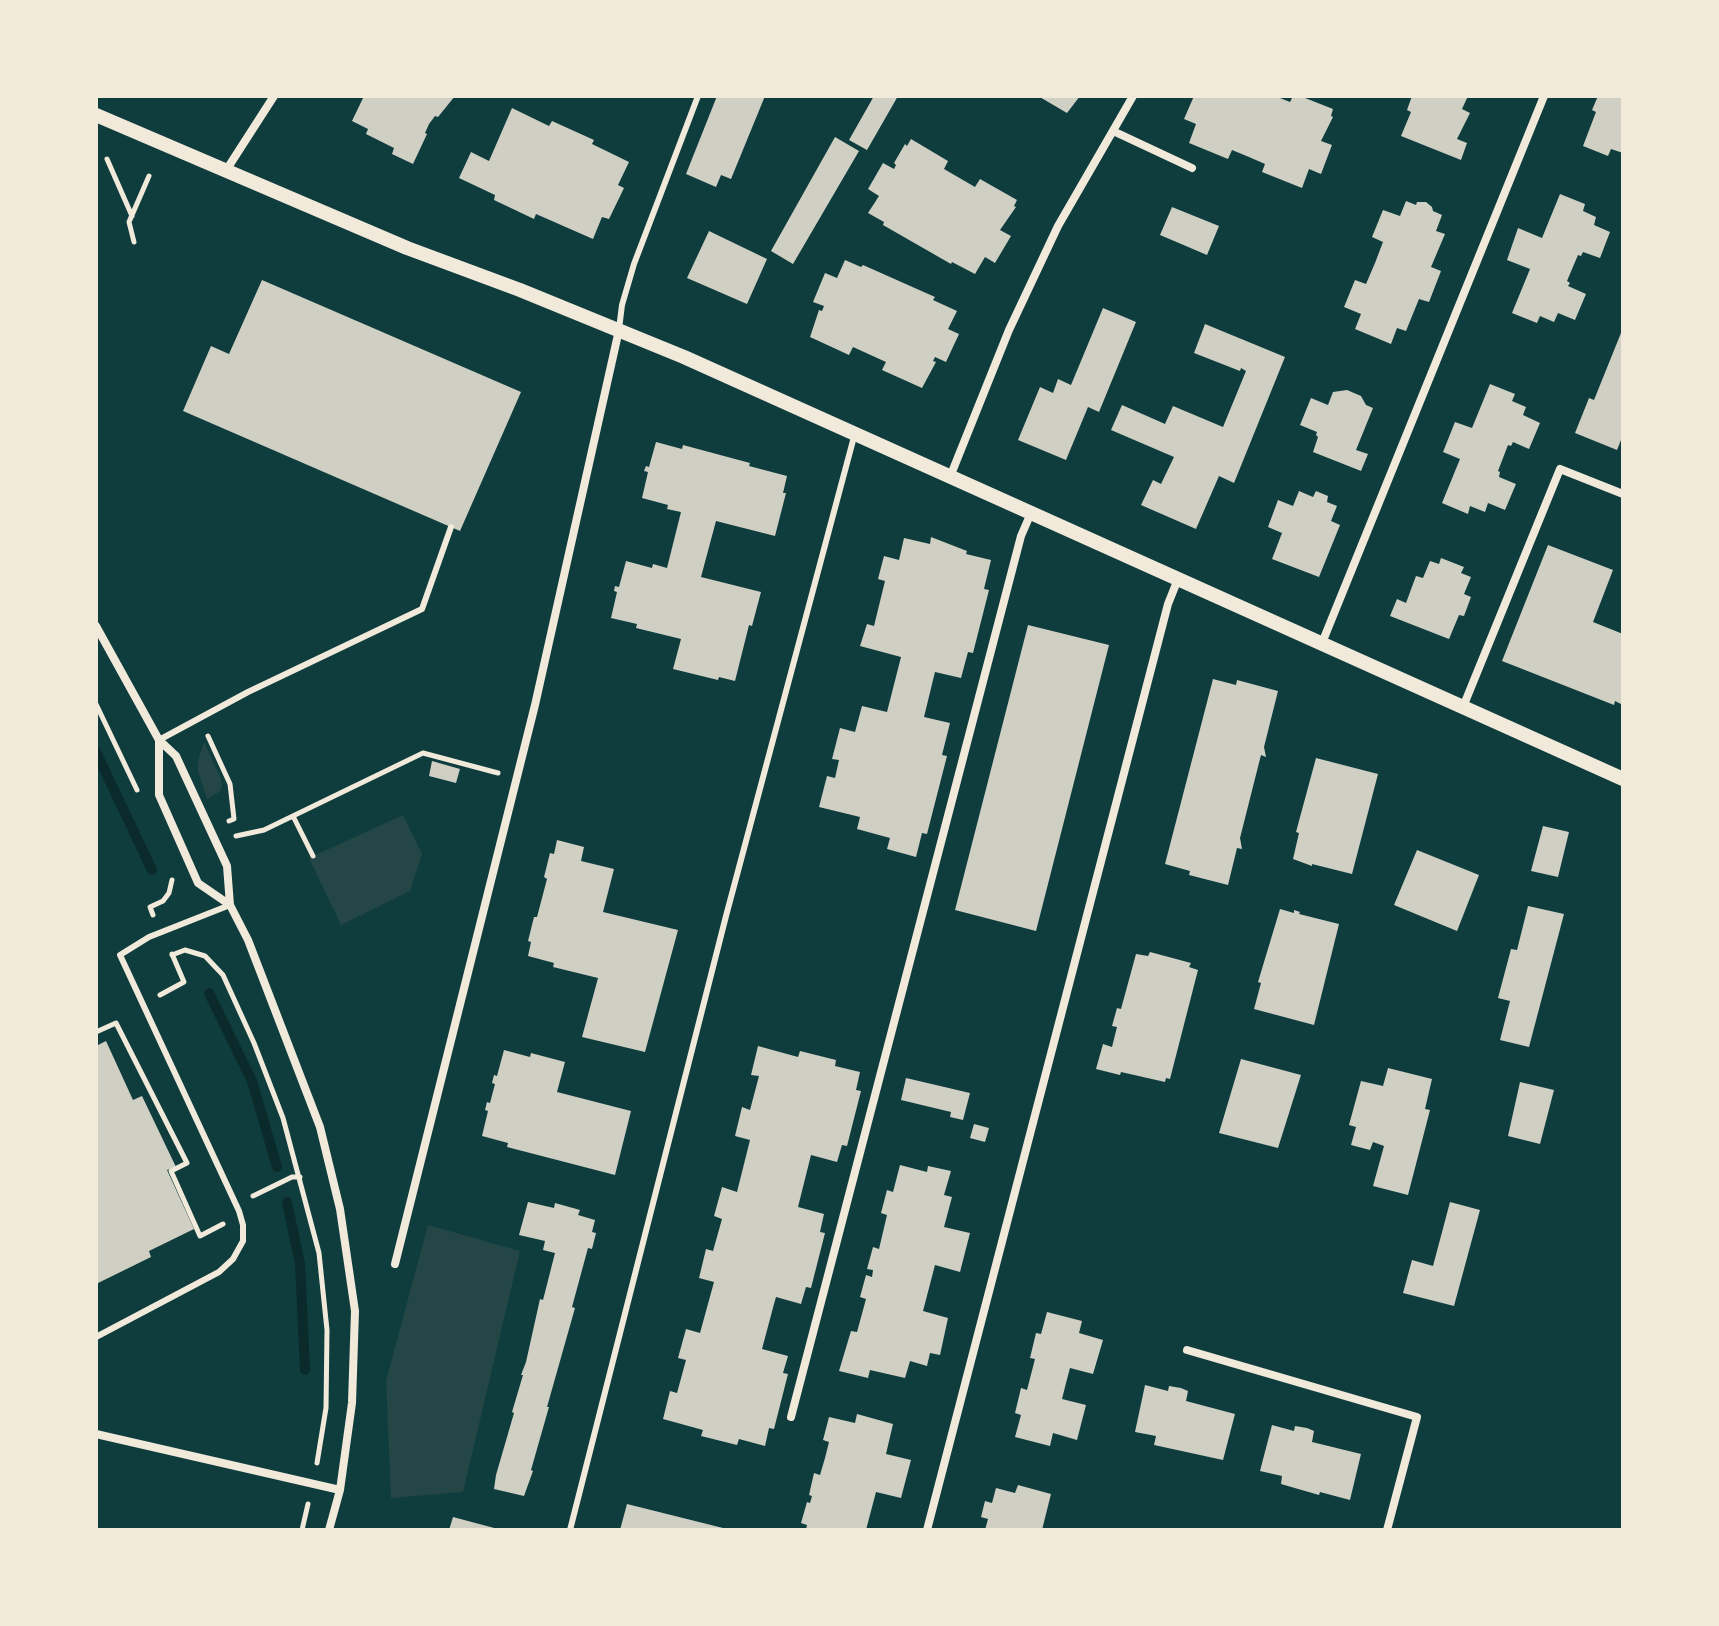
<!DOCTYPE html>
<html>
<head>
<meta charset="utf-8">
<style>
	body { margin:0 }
	#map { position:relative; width:1719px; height:1626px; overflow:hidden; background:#0f3d3e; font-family:Lato,sans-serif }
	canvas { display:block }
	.frame { position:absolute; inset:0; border:98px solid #f1e9da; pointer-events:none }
</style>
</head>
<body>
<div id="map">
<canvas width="1719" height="1626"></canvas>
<div class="frame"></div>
</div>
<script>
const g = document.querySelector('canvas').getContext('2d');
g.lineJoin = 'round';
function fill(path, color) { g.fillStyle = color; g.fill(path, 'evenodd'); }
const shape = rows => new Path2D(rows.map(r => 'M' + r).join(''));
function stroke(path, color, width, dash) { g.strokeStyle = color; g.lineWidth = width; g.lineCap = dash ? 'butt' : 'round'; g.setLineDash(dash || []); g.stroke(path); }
const green = shape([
	[204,742,221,779,222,787,219,792,207,799,198,771,198,761],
	[403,815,422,854,410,891,341,925,309,858],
	[428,1225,520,1251,463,1492,391,1498,386,1381]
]);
const stream = shape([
	[96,752,152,870],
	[209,993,252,1081,277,1167],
	[287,1202,300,1264,305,1370]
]);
const building = shape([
	[364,96,455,96,438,117,435,116,429,124,425,133,427,134,413,164,392,154,394,148,366,134,368,129,352,121],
	[717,96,765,96,731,179,721,175,716,187,686,174],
	[874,96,898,96,867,150,849,140],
	[1038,96,1080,96,1067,113],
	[1194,96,1275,96,1290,102,1293,96,1300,96,1333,109,1331,116,1333,117,1321,141,1332,145,1321,174,1309,169,1302,188,1262,172,1265,164,1249,157,1232,150,1228,159,1189,143,1196,124,1184,119],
	[1412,96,1468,96,1462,109,1470,113,1457,139,1467,143,1461,160,1401,136,1411,112,1407,110],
	[1598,96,1623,96,1623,153,1611,149,1608,156,1583,146,1596,112,1592,110],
	[512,108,549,126,552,121,594,140,592,144,629,162,618,185,624,188,609,219,602,217,593,239,536,214,534,219,494,200,495,195,459,178,471,152,489,161],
	[835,137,859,151,793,264,771,251],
	[911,139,948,161,944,169,975,187,980,179,1017,200,1014,206,1016,207,1000,230,1011,236,995,263,985,257,975,274,952,262,951,264,883,225,884,222,868,213,879,196,868,189,883,163,894,169,896,165,894,163,905,144,907,146],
	[1560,194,1585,204,1583,211,1596,217,1594,225,1610,232,1600,258,1583,252,1581,256,1578,255,1567,281,1570,283,1568,286,1586,294,1575,320,1558,313,1554,322,1540,316,1537,323,1512,313,1530,269,1507,260,1518,228,1542,238],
	[1406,201,1416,205,1417,202,1426,202,1432,207,1433,211,1442,215,1436,231,1445,234,1431,267,1441,271,1429,302,1419,299,1406,331,1397,328,1391,344,1355,329,1361,314,1344,307,1355,280,1366,284,1375,263,1383,242,1372,237,1383,210,1400,216],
	[1172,207,1219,226,1207,255,1160,235],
	[709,231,767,259,747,304,687,278],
	[845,260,861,267,863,265,935,297,933,300,957,311,948,329,959,334,946,362,935,357,933,361,936,362,922,388,882,370,886,362,853,347,849,355,810,337,819,310,822,311,824,306,813,302,825,273,837,278],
	[262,280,521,392,460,531,183,411,211,346,229,354],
	[1103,308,1136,322,1099,412,1088,407,1066,460,1018,440,1040,387,1053,393,1058,379,1071,385],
	[1205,324,1285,357,1234,483,1219,476,1196,529,1141,505,1153,480,1161,484,1174,457,1111,430,1122,405,1165,424,1173,406,1223,427,1246,371,1241,368,1240,371,1194,353],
	[1623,328,1623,435,1617,450,1575,433,1589,398,1594,400],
	[1490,384,1515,394,1512,401,1526,407,1523,415,1540,423,1529,449,1513,442,1511,446,1508,445,1498,471,1500,472,1499,477,1516,484,1505,510,1488,503,1485,512,1470,506,1468,514,1442,503,1460,459,1443,452,1455,422,1472,428],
	[1347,390,1361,396,1366,405,1373,408,1356,450,1368,454,1361,471,1313,452,1318,437,1316,435,1317,432,1300,425,1311,398,1328,405,1333,392],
	[656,442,682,449,683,445,750,463,749,466,787,476,783,493,786,493,775,536,716,521,701,577,761,592,752,626,749,625,735,681,719,677,718,680,673,669,681,639,636,628,637,624,611,618,617,592,614,591,615,586,619,587,626,561,652,568,653,564,667,568,681,512,667,509,668,505,642,498,648,472,644,471,646,466,649,467],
	[1299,491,1313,497,1316,491,1328,496,1327,502,1337,506,1331,521,1340,525,1319,577,1272,559,1282,533,1268,527,1278,500,1293,506],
	[931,537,967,551,966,554,991,560,984,589,989,590,973,653,968,652,961,678,935,672,934,676,924,717,950,723,942,755,947,756,927,834,922,833,916,857,887,849,890,838,857,829,860,817,819,807,827,776,835,778,839,760,832,759,840,728,855,732,862,706,887,712,901,657,860,646,867,624,874,626,885,581,878,579,884,556,899,560,904,538,930,544],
	[1548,545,1613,570,1593,622,1623,634,1623,705,1615,701,1614,705,1502,661],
	[1441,558,1464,567,1461,573,1471,577,1464,594,1471,597,1464,616,1459,615,1449,639,1390,616,1397,599,1406,603,1416,576,1423,578,1430,561,1439,564],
	[1028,625,1109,645,1036,931,955,910],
	[1213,679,1236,685,1237,680,1278,691,1264,747,1266,757,1261,755,1240,838,1242,849,1237,848,1228,885,1189,875,1190,871,1165,864],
	[1316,758,1378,774,1352,874,1312,864,1312,866,1293,859,1299,833,1296,832],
	[432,761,460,769,456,783,429,776],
	[1543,826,1569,832,1558,877,1531,871],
	[557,840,584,847,581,861,614,869,603,912,678,930,645,1052,582,1037,598,978,553,967,554,963,528,956,531,942,528,941,534,917,537,917,547,879,544,877,550,853,554,854],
	[1417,850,1479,875,1457,931,1394,905],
	[1528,906,1564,914,1529,1047,1500,1040,1510,1001,1498,998,1511,949,1517,950],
	[1280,909,1294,913,1294,910,1300,912,1299,914,1339,924,1314,1025,1254,1009,1261,983,1258,982],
	[1150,952,1191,963,1189,967,1198,970,1170,1079,1166,1078,1165,1082,1121,1072,1120,1075,1096,1069,1103,1044,1112,1047,1117,1027,1112,1026,1117,1008,1121,1009,1136,954,1148,956],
	[106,1041,133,1100,142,1096,176,1167,167,1170,194,1229,149,1251,151,1257,96,1284,96,1046],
	[758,1046,798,1057,800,1051,836,1060,835,1066,860,1072,856,1090,861,1091,847,1146,842,1145,837,1162,811,1155,798,1207,824,1214,820,1232,825,1233,811,1288,806,1287,801,1304,776,1297,774,1304,762,1349,788,1356,783,1373,788,1374,774,1429,769,1428,765,1446,739,1439,737,1445,701,1436,703,1430,663,1419,670,1391,677,1393,686,1360,678,1358,686,1329,700,1333,714,1282,699,1278,706,1249,713,1251,722,1219,714,1216,722,1187,737,1192,750,1140,735,1136,742,1107,750,1110,759,1076,751,1075],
	[504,1050,530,1057,531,1053,565,1062,557,1092,631,1111,615,1175,507,1147,508,1143,482,1136,488,1111,485,1110,487,1102,490,1103,495,1084,492,1083,494,1075,497,1076],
	[1241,1059,1301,1075,1278,1148,1219,1133],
	[1388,1068,1432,1079,1425,1109,1430,1110,1408,1195,1373,1186,1384,1146,1373,1142,1370,1150,1351,1145,1356,1127,1349,1125,1361,1081,1383,1086],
	[906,1078,970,1093,963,1120,950,1117,951,1112,901,1100],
	[1520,1082,1554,1090,1540,1144,1508,1136],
	[974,1124,989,1128,985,1142,970,1138],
	[900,1165,927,1172,928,1166,951,1171,944,1195,952,1197,944,1227,970,1233,960,1272,935,1265,923,1311,948,1318,940,1355,930,1353,927,1366,910,1361,905,1378,870,1370,868,1378,839,1371,851,1331,857,1332,866,1299,860,1297,866,1275,872,1277,873,1270,867,1269,873,1247,879,1249,887,1215,881,1213,887,1190,893,1192],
	[528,1202,554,1208,555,1203,580,1210,578,1215,595,1220,592,1232,596,1233,592,1249,588,1248,572,1307,575,1308,547,1407,549,1407,531,1470,533,1471,524,1496,494,1489,496,1475,514,1413,512,1412,523,1375,521,1375,526,1362,540,1299,543,1300,555,1253,543,1250,545,1241,519,1235],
	[1450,1202,1480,1210,1454,1306,1403,1293,1412,1260,1433,1266],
	[1047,1312,1082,1321,1079,1333,1103,1340,1093,1374,1070,1368,1066,1383,1062,1399,1086,1405,1077,1440,1053,1433,1050,1446,1015,1437,1021,1415,1015,1413,1021,1388,1027,1390,1035,1359,1030,1358,1036,1333,1041,1334],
	[1145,1385,1168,1391,1169,1386,1181,1388,1188,1391,1186,1401,1235,1414,1223,1460,1154,1445,1156,1436,1135,1432],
	[857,1414,893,1424,886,1454,911,1460,901,1498,876,1492,866,1530,806,1530,807,1525,801,1523,807,1502,810,1503,812,1496,809,1495,814,1473,820,1475,825,1458,829,1442,823,1440,829,1417,855,1423],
	[1272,1425,1294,1431,1295,1426,1307,1428,1314,1431,1312,1442,1361,1454,1350,1500,1320,1492,1319,1495,1281,1484,1282,1476,1260,1471],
	[1018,1485,1051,1494,1042,1530,985,1530,988,1519,981,1517,985,1501,992,1503,996,1488,1015,1493],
	[627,1504,727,1529,727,1530,620,1530],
	[453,1517,498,1529,498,1530,449,1530]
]);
const path = shape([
	[107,159,132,216],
	[134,242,129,222,149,176],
	[96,704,137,790],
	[208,736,230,784,234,819,229,821],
	[293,816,313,856],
	[236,836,264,830,423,753,498,773],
	[153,915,150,907,163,901,169,893,172,880],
	[172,955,185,950,205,956,223,975,254,1043,283,1118,319,1253,327,1330,326,1408,317,1463],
	[160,995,184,982,172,954],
	[96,1032,116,1023,187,1163,171,1171,200,1236,223,1224],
	[253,1196,292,1177,300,1177],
	[302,1530,308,1504]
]);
const service = shape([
	[619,329,622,305,634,264,698,96],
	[159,740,248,692,422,609,451,527],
	[96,1337,219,1272,233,1259,243,1241,243,1225,239,1211,120,955,149,937,230,905],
	[570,1530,726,916,855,433]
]);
const minor = shape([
	[1113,131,1192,168],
	[227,169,274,96],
	[950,477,1009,330,1058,226,1133,96],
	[96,626,159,740,176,756,227,866,230,905,248,940,320,1127,340,1209,355,1311,352,1403,340,1490,329,1530],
	[1322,643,1544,96],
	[1463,707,1560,469,1623,494],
	[159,740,159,795,198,883,230,905],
	[395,1264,535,705,619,330],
	[1187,1350,1417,1417,1387,1530],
	[791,1417,1021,536,1031,513],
	[96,1434,340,1490],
	[927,1530,1168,604,1178,579]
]);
const tertiary = shape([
	[96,115,407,248,520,290,684,357,1623,779]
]);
fill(green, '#244646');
stroke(stream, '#0a2a2b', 10);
fill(building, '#cfcfc3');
stroke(path, '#f1e9da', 5);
stroke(service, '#f1e9da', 6);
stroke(minor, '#f1e9da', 8);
stroke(tertiary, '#f1e9da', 14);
</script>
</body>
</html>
